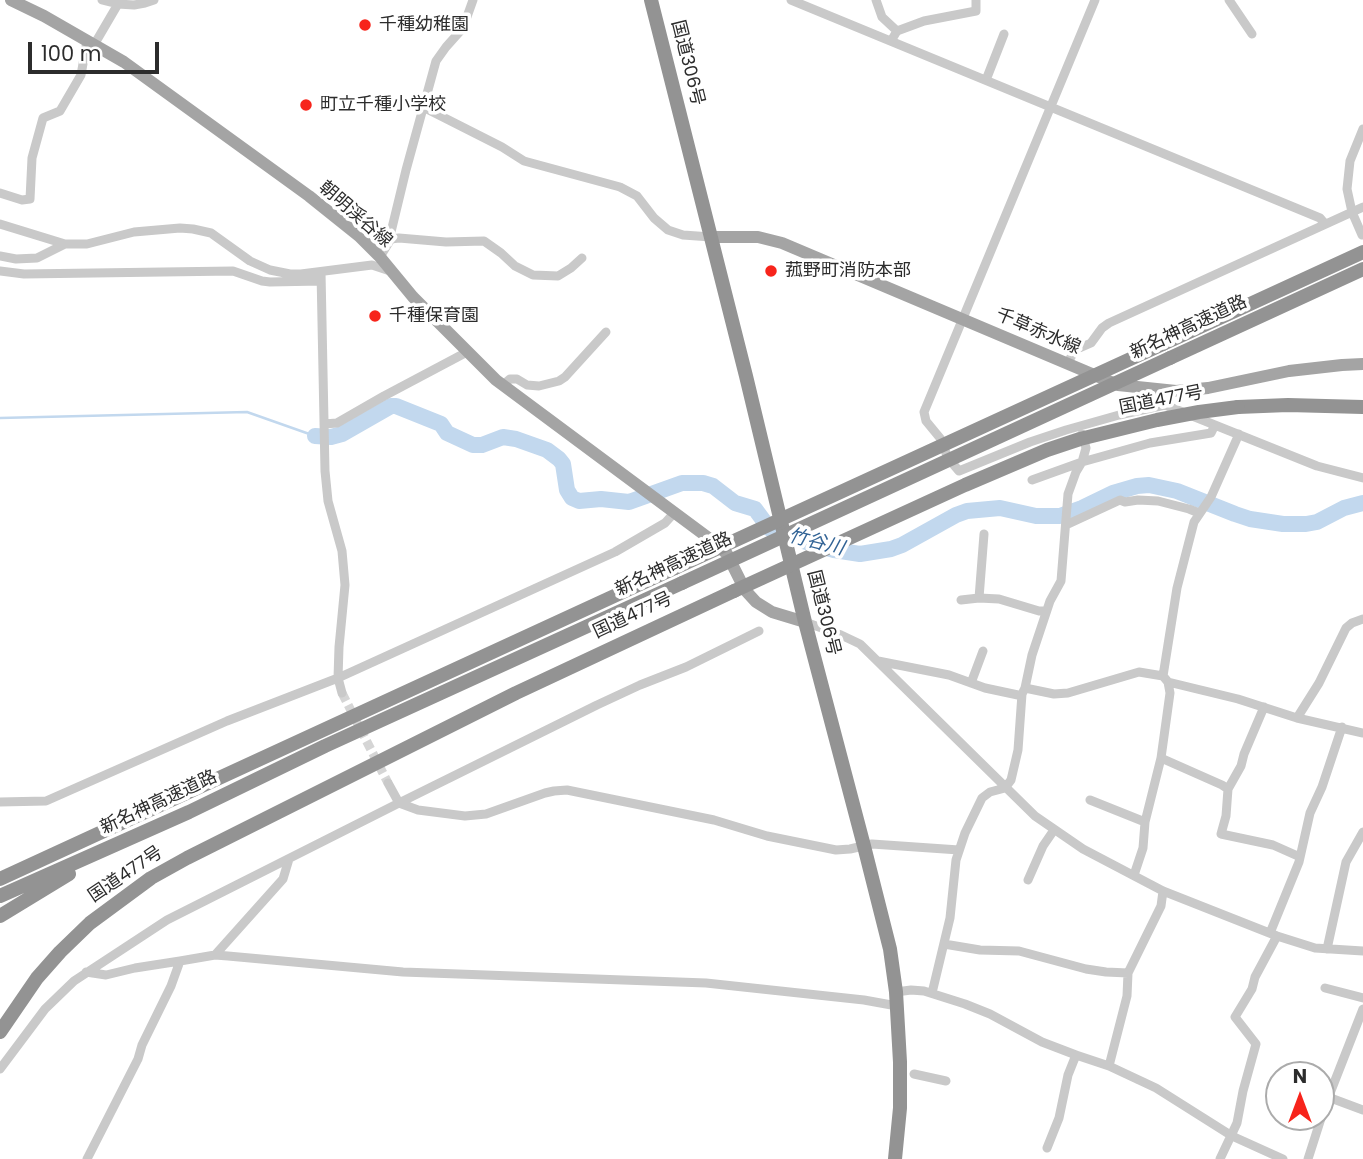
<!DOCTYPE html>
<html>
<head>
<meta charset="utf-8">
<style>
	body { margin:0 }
	#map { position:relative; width:1363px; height:1159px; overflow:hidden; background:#fff; font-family:Poppins,sans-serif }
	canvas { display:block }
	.north { position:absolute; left:1265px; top:1061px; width:70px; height:70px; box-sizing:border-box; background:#fff; border:2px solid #ababab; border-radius:50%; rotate:0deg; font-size:19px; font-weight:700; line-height:28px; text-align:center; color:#2c2c2c }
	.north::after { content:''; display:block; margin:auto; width:24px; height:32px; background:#f7241b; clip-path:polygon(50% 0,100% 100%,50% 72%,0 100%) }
	.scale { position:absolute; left:28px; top:42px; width:131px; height:32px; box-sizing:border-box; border:4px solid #2c2c2c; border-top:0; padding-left:9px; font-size:21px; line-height:24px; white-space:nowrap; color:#2c2c2c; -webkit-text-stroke:5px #fff; paint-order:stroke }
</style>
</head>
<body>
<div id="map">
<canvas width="1363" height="1159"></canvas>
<div class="north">N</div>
<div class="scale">100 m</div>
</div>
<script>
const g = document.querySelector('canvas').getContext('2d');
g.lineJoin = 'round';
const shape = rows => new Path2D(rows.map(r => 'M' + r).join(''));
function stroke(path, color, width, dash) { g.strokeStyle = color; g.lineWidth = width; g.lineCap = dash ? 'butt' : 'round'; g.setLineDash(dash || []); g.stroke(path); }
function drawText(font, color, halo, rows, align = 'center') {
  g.font = font + ' Poppins,"Noto Sans JP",sans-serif'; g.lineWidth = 7; g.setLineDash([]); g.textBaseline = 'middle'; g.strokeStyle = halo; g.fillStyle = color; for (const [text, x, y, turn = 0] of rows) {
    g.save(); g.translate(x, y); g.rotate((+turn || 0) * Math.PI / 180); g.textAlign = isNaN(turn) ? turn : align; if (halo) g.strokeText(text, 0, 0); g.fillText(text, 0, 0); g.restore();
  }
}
const stream = shape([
	[0,418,247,412,315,436]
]);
const river = shape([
	[315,436,331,437,342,434,391,406,396,406,441,424,447,433,473,445,482,445,503,437,516,439,547,450,559,459,563,464,567,490,572,498,579,501,601,499,629,502,682,483,703,483,713,486,735,503,755,509,769,528,776,533,834,550,860,554,891,549,902,545,956,515,967,511,1000,508,1036,516,1060,516,1082,508,1113,493,1137,486,1149,485,1177,491,1235,514,1250,519,1283,524,1306,524,1317,522,1344,508,1363,503]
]);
const minorTunnel = shape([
	[342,693,388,783]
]);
const minor = shape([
	[102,0,118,4,134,5,145,3,154,0],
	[791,0,1320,218,1325,224],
	[876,0,882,17,897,31],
	[1095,0,924,412,926,421,940,438,948,458,959,471,1030,442,1066,430,1119,415,1165,405,1317,466,1363,478],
	[1229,0,1252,34],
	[891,41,897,31,924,21,976,11,976,0],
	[94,45,118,4],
	[986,80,1004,34],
	[423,107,502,147,524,161,620,187,637,196,654,218,668,230,683,235,711,237],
	[0,193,22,200,30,199,32,158,43,118,60,111,81,75,87,41],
	[0,224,65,244,87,244,134,232,180,228,193,229,211,233,250,261,270,270,290,274,301,274,372,265,390,271],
	[1362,235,1352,212,1347,189,1350,161,1363,129],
	[391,239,399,238,446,242,484,241,501,253,515,266,533,275,558,276,571,268,582,258],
	[0,256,16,259,37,258,65,244],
	[380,257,391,239,391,232,406,170,436,61,446,47,463,28,473,0],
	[0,271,24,274,233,271,262,281,270,282,321,281],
	[321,272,325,471,328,501,342,551,345,585,339,647,338,678,342,693],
	[1067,364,1075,350,1091,343,1102,328,1109,323,1363,207],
	[503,385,510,379,517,379,527,385,539,386,559,381,565,377,606,332],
	[324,424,337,423,384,396,467,352],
	[1032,480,1082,462,1086,448,1082,434],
	[1066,525,1120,500,1125,502,1138,500,1158,501,1189,509,1199,513],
	[984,534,979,598,999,599,1039,611,1046,611],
	[961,600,979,598],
	[805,622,841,635,860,644,1035,816,1083,849,1163,891,1277,936,1315,948,1363,951],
	[878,661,949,675,985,688,1018,695,1022,694],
	[1163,676,1177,588,1194,522,1211,497,1239,434],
	[1168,682,1238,699,1297,718,1363,733],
	[971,683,983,651],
	[1025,688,1054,694,1068,693,1139,672,1163,676,1168,682,1170,693,1161,758,1145,822,1143,848,1134,875],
	[1297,718,1319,683,1346,628,1352,623,1363,619],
	[1161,758,1222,785,1228,789,1241,766,1244,754,1264,707],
	[388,783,399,803,418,810,465,816,486,814,545,793,554,791,567,790,714,820,767,836,836,850,850,849,872,844,959,850],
	[1228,789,1226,816,1221,834,1273,845,1300,857],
	[1090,800,1145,822],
	[0,802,46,801,227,721,338,678,615,552,665,523,675,512],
	[1028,880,1043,846,1054,830],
	[1270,933,1299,862,1310,813,1322,787,1342,727],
	[944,944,980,950,1019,951,1086,969,1106,972,1128,973,1161,906,1163,891],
	[1327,949,1346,862,1363,832],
	[215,955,283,879,289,859],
	[86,972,106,975,135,968,180,961,215,955,228,956,403,972,706,983,864,1000,897,1006],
	[1325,988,1363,998],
	[896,992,911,990,924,991,965,1004,990,1014,1042,1042,1076,1055,1109,1066,1156,1088,1232,1136,1283,1159],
	[932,993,950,918,956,860,965,833,982,798,990,792,1005,788,1011,780,1018,750,1022,694,1025,688,1032,655,1050,601,1061,581,1068,494,1076,472,1082,462,1150,443,1211,433,1215,425],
	[1109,1066,1127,996,1128,973],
	[0,1069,45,1009,74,981,167,920,399,803,597,705,640,685,686,667,759,631],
	[914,1074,946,1081],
	[1328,1097,1363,1110],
	[1047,1148,1059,1118,1068,1075,1076,1055],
	[87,1159,138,1059,142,1045,171,986,180,961],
	[1220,1159,1237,1123,1243,1091,1256,1044,1235,1017,1252,989,1255,977,1277,936],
	[1308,1159,1325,1106,1363,1009]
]);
const major = shape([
	[11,0,44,16,124,62,309,196,359,236,380,257,413,297,496,380,714,542,727,554,745,590,756,602,772,612,805,622],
	[711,237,758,237,782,243,1118,385,1176,391,1208,388,1289,371,1342,365,1363,364]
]);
const highway = shape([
	[651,0,746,376,805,622,864,846,890,949,896,992,900,1062,900,1108,895,1159],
	[1163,344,1363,252],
	[1170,358,1363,269],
	[1238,407,1288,405,1363,407],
	[0,879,675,568],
	[0,896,189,812,325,746,682,583],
	[0,916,69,874],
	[0,1032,37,978,60,952,90,923,151,878,187,858,516,693,734,591]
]);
const highwayBridge = shape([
	[675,568,1163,344],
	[682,583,1170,358],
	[734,591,965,485,1047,450,1080,439,1157,420,1199,412,1238,407]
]);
const markers = [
	[365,25,7,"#f7241b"],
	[306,105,7,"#f7241b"],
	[771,271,7,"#f7241b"],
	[375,316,7,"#f7241b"]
];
const poiNames = [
	["千種幼稚園",379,25],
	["町立千種小学校",320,105],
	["菰野町消防本部",785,271],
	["千種保育園",389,316]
];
const streetNames = [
	["国道306号",687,63,76],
	["朝明渓谷線",355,215,41],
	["新名神高速道路",1189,328,-25],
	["千草赤水線",1038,332,23],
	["国道477号",1161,401,-11],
	["新名神高速道路",674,565,-25],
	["国道306号",823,613,76],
	["国道477号",633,616,-25],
	["新名神高速道路",159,803,-25],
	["国道477号",126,875,-34]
];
const waterNames = [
	["竹谷川",816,543,14]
];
stroke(stream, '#c2d8ee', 2.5);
stroke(river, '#c2d8ee', 16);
stroke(minorTunnel, '#d5d5d5', 9, [9, 4.5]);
stroke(minor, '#c9c9c9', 9);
stroke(major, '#a4a4a4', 12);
stroke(highway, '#939393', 14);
stroke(highwayBridge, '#939393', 14);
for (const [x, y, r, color] of markers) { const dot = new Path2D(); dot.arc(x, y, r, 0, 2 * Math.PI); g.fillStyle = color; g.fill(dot); stroke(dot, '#fff', 2.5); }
drawText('18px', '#2c2c2c', '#fff', poiNames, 'left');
drawText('18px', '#2c2c2c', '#fff', streetNames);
drawText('italic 19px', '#336496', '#fff', waterNames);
</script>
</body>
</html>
